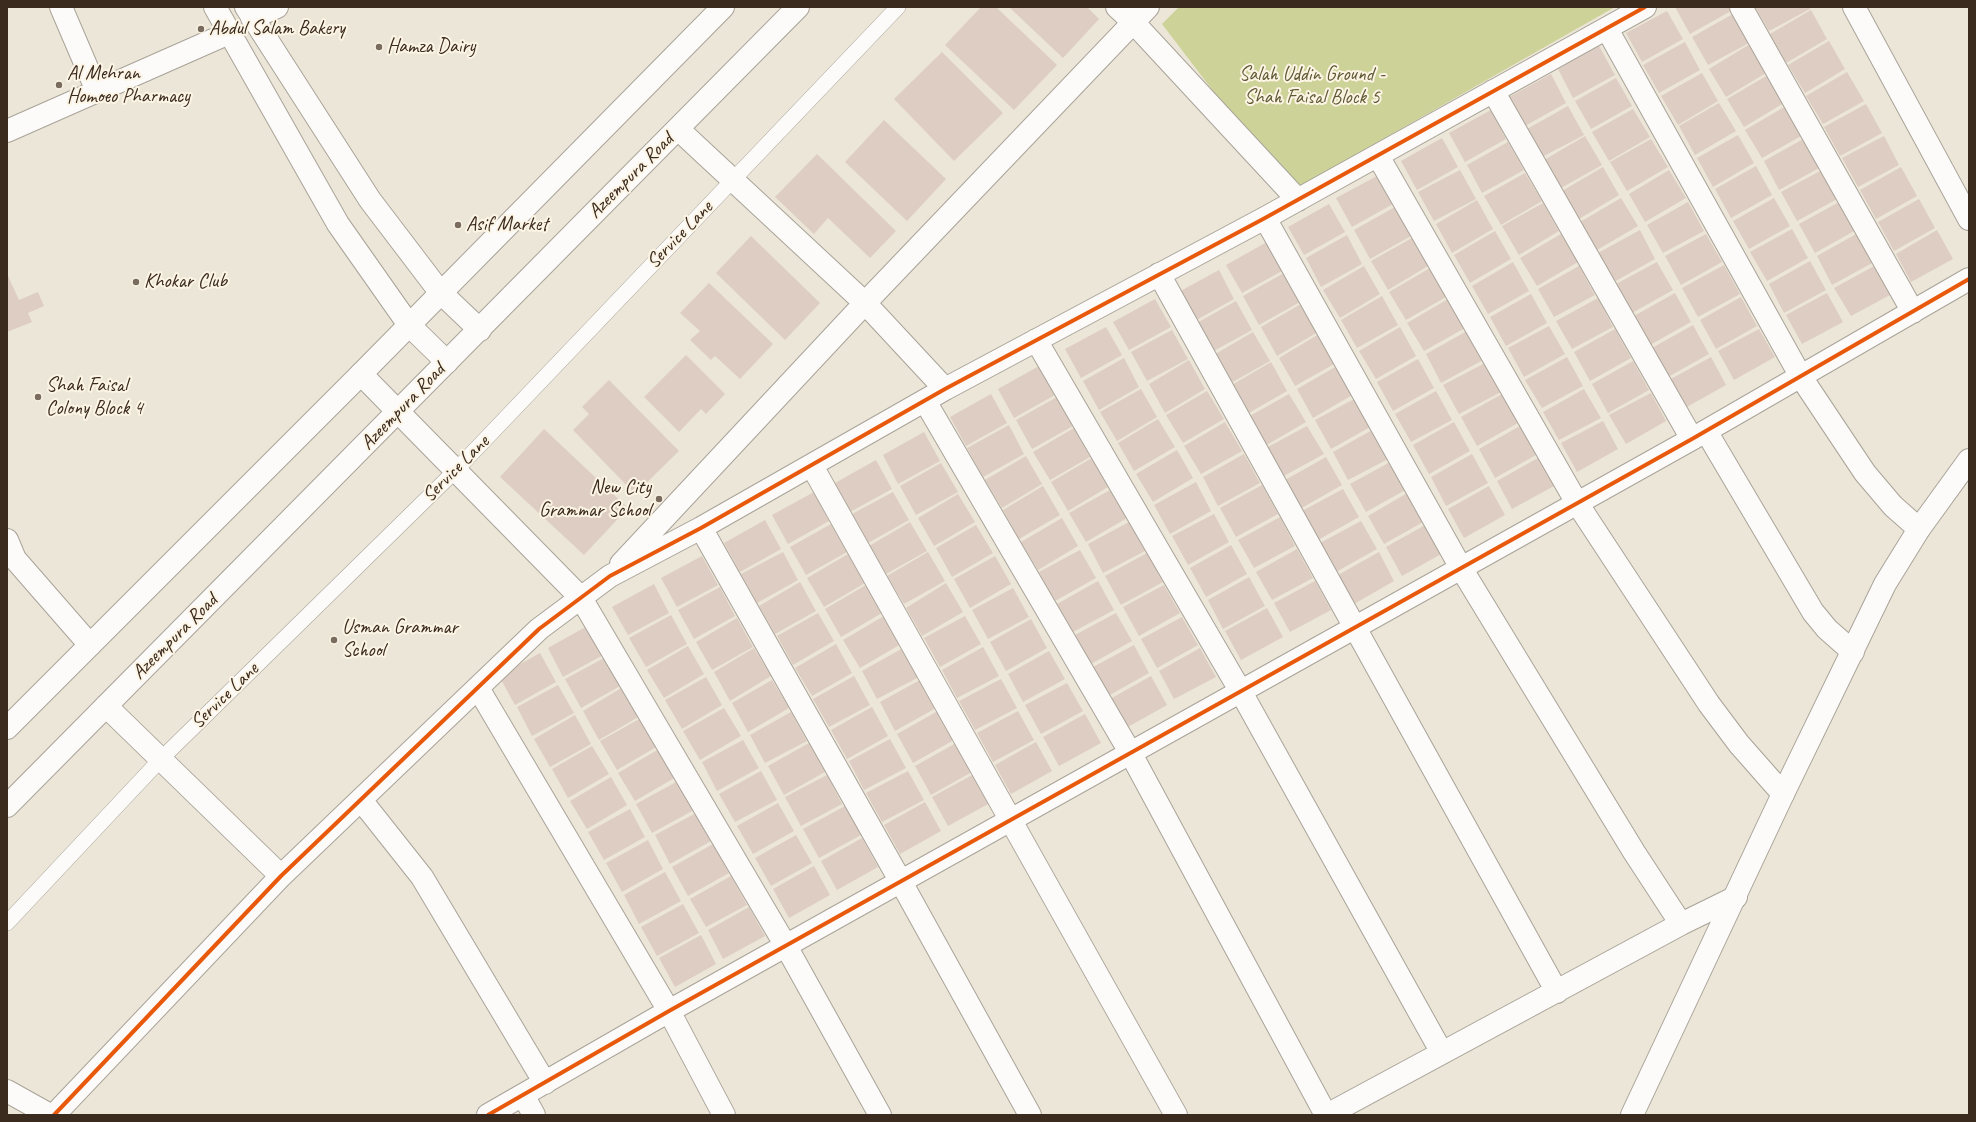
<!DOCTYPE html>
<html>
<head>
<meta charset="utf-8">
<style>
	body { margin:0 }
	#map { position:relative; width:1976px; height:1122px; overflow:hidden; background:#ece6d8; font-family:Caveat,sans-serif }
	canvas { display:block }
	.frame { position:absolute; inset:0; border:8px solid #3b2a1e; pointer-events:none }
</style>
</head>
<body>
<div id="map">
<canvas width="1976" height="1122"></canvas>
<div class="frame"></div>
</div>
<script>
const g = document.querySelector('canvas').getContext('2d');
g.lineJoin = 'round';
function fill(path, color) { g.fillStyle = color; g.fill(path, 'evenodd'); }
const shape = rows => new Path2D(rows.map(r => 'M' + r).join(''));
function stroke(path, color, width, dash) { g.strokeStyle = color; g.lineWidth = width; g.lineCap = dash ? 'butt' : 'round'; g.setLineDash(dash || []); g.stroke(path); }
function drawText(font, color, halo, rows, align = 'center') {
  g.font = font + ' Caveat,sans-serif'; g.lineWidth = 4; g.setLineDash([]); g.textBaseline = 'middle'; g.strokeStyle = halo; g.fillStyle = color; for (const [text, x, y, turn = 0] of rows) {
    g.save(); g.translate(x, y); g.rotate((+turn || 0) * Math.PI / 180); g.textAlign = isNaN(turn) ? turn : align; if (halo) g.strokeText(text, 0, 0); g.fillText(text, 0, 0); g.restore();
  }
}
const green = shape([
	[1179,7,1615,7,1290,192,1162,24]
]);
const building = shape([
	[981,7,996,7,1057,65,1014,110,945,45],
	[1009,7,1087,7,1099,19,1063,58],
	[1675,7,1729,7,1731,11,1690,34],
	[1755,7,1809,7,1810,9,1769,31],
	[1811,10,1827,39,1786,63,1770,34],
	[1667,11,1683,39,1642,62,1626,33],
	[1733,14,1749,43,1708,65,1692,37],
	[1829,41,1845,69,1805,93,1788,65],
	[1685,42,1700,70,1659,93,1643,65],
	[1750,44,1766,73,1726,97,1709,69],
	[1599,46,1615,75,1573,98,1558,69],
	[942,52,1003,113,954,161,894,99],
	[1847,72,1864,101,1823,124,1806,96],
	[1702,73,1718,101,1678,125,1661,96],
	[1551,74,1566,103,1525,126,1509,97],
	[1768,75,1784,103,1744,127,1727,99],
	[1616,78,1632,106,1591,129,1575,101],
	[1719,103,1736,131,1695,155,1679,126],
	[1866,104,1882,133,1840,156,1824,127],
	[1568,106,1584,135,1542,157,1527,129],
	[1786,106,1803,135,1762,158,1745,130],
	[1633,109,1650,137,1609,161,1592,132],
	[1491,110,1506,139,1465,162,1449,133],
	[884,120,946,179,907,221,845,162],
	[1738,135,1754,163,1713,187,1697,158],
	[1585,136,1602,165,1561,188,1544,160],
	[1884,136,1899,165,1858,187,1842,158],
	[1442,138,1458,167,1417,190,1401,161],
	[1805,138,1821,167,1779,190,1764,161],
	[1651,139,1668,167,1627,191,1610,162],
	[1508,142,1524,170,1482,193,1467,165],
	[817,154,896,231,870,258,828,218,814,234,775,197],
	[1756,166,1772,195,1731,218,1715,189],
	[1603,167,1619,195,1579,219,1562,191],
	[1901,167,1917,196,1876,219,1860,190],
	[1460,170,1476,199,1434,221,1418,192],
	[1669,170,1686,198,1645,222,1629,194],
	[1822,170,1839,198,1797,221,1781,192],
	[1525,173,1542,201,1501,225,1484,196],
	[1377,176,1393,204,1352,227,1336,198],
	[1621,198,1638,226,1597,250,1580,222],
	[1774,198,1790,226,1749,249,1733,221],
	[1919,199,1935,228,1894,251,1878,222],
	[1477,200,1493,229,1452,253,1436,224],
	[1841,201,1856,230,1815,253,1799,224],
	[1688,202,1704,231,1663,253,1647,225],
	[1543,203,1559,231,1519,255,1502,226],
	[1329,204,1345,232,1304,255,1288,227],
	[1395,207,1411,236,1370,259,1354,230],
	[1792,229,1808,258,1767,281,1750,252],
	[1640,230,1655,259,1614,282,1598,253],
	[1937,230,1953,259,1911,282,1896,254],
	[1495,231,1511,259,1470,283,1454,255],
	[1858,233,1874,262,1832,285,1817,256],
	[1561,234,1578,262,1537,286,1520,258],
	[1706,234,1722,262,1681,285,1665,256],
	[1347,235,1362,264,1321,287,1306,258],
	[751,236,820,303,785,340,716,273],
	[1412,238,1428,266,1388,290,1371,261],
	[1267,242,1282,271,1242,293,1226,265],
	[1810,261,1826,290,1784,313,1769,284],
	[1513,262,1529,291,1488,314,1472,286],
	[1657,262,1673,290,1632,313,1616,284],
	[1724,265,1740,294,1698,317,1682,288],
	[1876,265,1892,294,1851,316,1834,288],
	[1364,266,1380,294,1340,318,1323,290],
	[1579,266,1595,295,1554,317,1538,289],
	[1430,268,1446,297,1406,320,1389,292],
	[1219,270,1234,299,1193,322,1177,293],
	[1284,273,1300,302,1259,325,1243,296],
	[7,274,19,300,38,292,44,306,28,313,32,322,7,332],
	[709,283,773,344,740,379,715,356,711,360,690,340,700,331,680,313],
	[1675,293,1691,322,1650,345,1634,316],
	[1827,293,1843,322,1802,344,1786,315],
	[1531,294,1547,323,1506,346,1490,317],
	[1382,296,1398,325,1357,348,1341,320],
	[1741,297,1757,326,1716,349,1700,320],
	[1598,298,1613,327,1572,349,1556,321],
	[1155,299,1171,327,1129,350,1113,322],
	[1448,299,1465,328,1424,351,1407,323],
	[1236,301,1252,330,1210,353,1195,324],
	[1301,304,1318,332,1277,356,1261,327],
	[1693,325,1709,354,1668,377,1652,348],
	[1549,326,1565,354,1524,377,1508,348],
	[1106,327,1122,355,1081,378,1065,349],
	[1400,327,1416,356,1376,379,1359,351],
	[1615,329,1631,358,1590,381,1574,352],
	[1759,329,1775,357,1734,380,1718,351],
	[1172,330,1188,359,1147,381,1131,352],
	[1467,331,1483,360,1441,383,1426,354],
	[1253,332,1270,361,1229,384,1212,356],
	[1319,334,1336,363,1295,386,1279,358],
	[686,355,725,394,706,414,701,409,679,432,644,397],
	[1567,357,1583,386,1542,408,1525,380],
	[1711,357,1726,385,1685,408,1669,380],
	[1124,358,1139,387,1099,410,1083,381],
	[1418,359,1434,388,1393,411,1377,382],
	[1189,360,1205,389,1165,413,1149,384],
	[1633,361,1649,390,1608,413,1592,384],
	[1271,362,1287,391,1247,414,1230,386],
	[1485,363,1501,392,1459,414,1443,385],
	[1039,366,1055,395,1014,418,998,389],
	[1337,366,1354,394,1313,418,1297,389],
	[609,380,679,451,635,494,573,430,589,414,582,407],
	[1141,389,1157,417,1117,441,1100,412],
	[1584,389,1601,418,1559,440,1543,412],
	[1207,391,1224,419,1183,443,1166,415],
	[1436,391,1452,420,1411,442,1395,414],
	[1651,393,1666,421,1626,444,1609,415],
	[991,394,1007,423,966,446,950,417],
	[1289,394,1306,422,1265,446,1248,417],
	[1502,394,1518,423,1477,446,1461,417],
	[1057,397,1073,426,1032,449,1016,420],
	[1356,398,1372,426,1331,449,1315,420],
	[1158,419,1175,447,1134,471,1118,443],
	[1603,421,1618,449,1577,472,1561,443],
	[1225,422,1242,451,1201,474,1184,446],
	[1454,422,1470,451,1429,474,1413,445],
	[1009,425,1024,454,983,477,967,448],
	[1307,426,1324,454,1282,477,1266,448],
	[1520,426,1536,455,1495,478,1479,449],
	[1074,428,1090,457,1050,480,1033,452],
	[544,429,628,508,584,555,500,477],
	[1374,429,1390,458,1348,480,1333,452],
	[924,432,940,461,898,484,883,455],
	[1177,450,1193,478,1153,502,1136,474],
	[1244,454,1260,483,1218,506,1203,477],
	[1472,454,1488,483,1446,506,1431,477],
	[1026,456,1042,484,1002,508,985,480],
	[1326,457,1342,485,1300,509,1285,480],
	[1092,458,1108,487,1068,511,1051,482],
	[1538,458,1554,486,1512,509,1497,481],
	[876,460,892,489,850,512,835,483],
	[1392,461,1407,489,1366,512,1350,484],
	[941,463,958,492,916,515,900,486],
	[1196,482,1211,511,1170,534,1154,505],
	[1262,485,1278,514,1236,537,1220,508],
	[1043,486,1060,515,1019,539,1003,510],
	[1489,486,1505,515,1464,538,1448,509],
	[1343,489,1359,517,1318,540,1302,511],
	[1110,490,1127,518,1086,542,1069,513],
	[814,492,829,521,788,544,772,515],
	[893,492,909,520,868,543,852,514],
	[1409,492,1425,521,1384,544,1368,516],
	[958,494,975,522,934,546,918,518],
	[1214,514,1229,542,1188,565,1172,536],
	[1280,517,1295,546,1254,568,1238,540],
	[1062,518,1078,546,1038,570,1021,542],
	[765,520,781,549,740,572,724,543],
	[1361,521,1377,549,1336,572,1320,543],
	[910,522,927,551,886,574,869,546],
	[1129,522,1145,551,1103,573,1088,544],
	[831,524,847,552,806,575,790,547],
	[1427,524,1443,553,1402,576,1386,547],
	[976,525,993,553,952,577,936,548],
	[1231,545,1247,574,1206,597,1190,568],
	[1297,549,1313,578,1272,600,1256,572],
	[1080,550,1096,578,1055,601,1039,572],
	[783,552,798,580,757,603,741,574],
	[928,552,945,581,904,604,887,576],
	[1379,552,1394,581,1354,604,1338,575],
	[1147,553,1163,582,1121,605,1105,576],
	[848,554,865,583,824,607,807,578],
	[702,556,718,585,677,607,661,578],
	[995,556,1011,584,970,608,954,579],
	[1249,577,1265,606,1223,629,1208,600],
	[1098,581,1114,610,1073,632,1057,604],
	[1315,581,1331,610,1290,632,1274,603],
	[800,582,816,611,775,634,759,606],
	[946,583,963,612,922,636,906,608],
	[654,584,669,613,628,635,612,607],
	[866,585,882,613,841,637,825,609],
	[1164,585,1180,613,1139,636,1123,607],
	[720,587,735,616,694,639,678,610],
	[1013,588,1029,617,988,639,972,610],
	[1267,608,1283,637,1241,660,1225,631],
	[818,613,834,641,793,665,777,636],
	[1116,613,1132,641,1091,664,1075,635],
	[671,615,687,644,646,667,629,638],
	[884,616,901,644,860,668,843,640],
	[965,616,981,644,940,667,924,638],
	[1182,617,1198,645,1157,668,1141,639],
	[737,618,753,647,712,670,696,642],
	[1031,619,1047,648,1006,671,990,642],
	[589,625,605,654,563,677,548,648],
	[836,644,852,673,812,696,795,668],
	[1134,645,1149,673,1108,696,1093,667],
	[688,646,704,674,664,698,647,670],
	[983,647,999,676,957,698,942,670],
	[754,648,771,676,730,701,714,672],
	[903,648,919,677,877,699,862,671],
	[1200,648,1216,677,1174,699,1159,671],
	[1049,651,1065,679,1023,702,1008,674],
	[540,653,556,682,515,705,499,676],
	[606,657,622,685,581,708,565,679],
	[854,676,870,705,829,727,813,699],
	[1151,676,1167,705,1126,728,1110,699],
	[706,677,722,705,682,729,665,700],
	[1001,679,1017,708,975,730,959,701],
	[772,680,789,708,748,732,732,703],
	[920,680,936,708,895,731,880,702],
	[1067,683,1083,711,1041,734,1025,705],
	[558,685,574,713,532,736,517,707],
	[623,687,640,716,599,740,583,711],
	[872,707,888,736,847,759,831,730],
	[724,708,741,736,700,760,683,731],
	[938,711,954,740,913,763,897,734],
	[1018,711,1034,740,993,762,977,733],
	[791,712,807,741,765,763,750,735],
	[1085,714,1101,743,1059,766,1043,737],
	[575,715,591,744,550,767,534,739],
	[641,718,658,746,617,770,600,741],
	[890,739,906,768,864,790,849,761],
	[743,740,759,768,717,791,702,762],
	[1036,742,1052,771,1011,794,995,765],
	[809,743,825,772,784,795,768,766],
	[956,743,972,772,931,795,915,766],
	[592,746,609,774,568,798,552,769],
	[659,749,676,777,635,801,618,773],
	[761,771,777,800,735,822,719,794],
	[908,771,924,800,882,822,866,793],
	[974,774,990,803,948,826,932,797],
	[827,775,842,804,801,826,785,797],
	[611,777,627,805,587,829,570,801],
	[678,781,694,810,652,833,636,804],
	[925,802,941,831,900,854,884,825],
	[778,803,794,831,753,854,737,826],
	[845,806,861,835,819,858,803,829],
	[630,809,645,837,604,860,588,832],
	[696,813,711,841,670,864,655,835],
	[796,835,812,863,771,886,755,858],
	[862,838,878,867,837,890,821,861],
	[648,840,663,869,622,892,606,863],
	[713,844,729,873,688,896,672,867],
	[814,866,830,895,789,918,773,889],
	[665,872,681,901,639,924,624,895],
	[731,876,747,905,706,927,690,899],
	[683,904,699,933,657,956,641,927],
	[749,907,765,936,723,959,708,930],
	[701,935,716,964,675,987,659,958]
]);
const service = shape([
	[7,923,161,759,456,470,898,7]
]);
const minor = shape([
	[61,7,97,91],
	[1117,7,1133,22,1298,200],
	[1741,7,1913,312],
	[1854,7,1969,219],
	[252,18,277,7],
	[1607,29,1801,377,1865,473,1893,506,1919,529],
	[1493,91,1692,439],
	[678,129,865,303,945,389],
	[7,131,229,33],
	[1378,156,1577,503,1709,704,1739,744,1783,794],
	[1265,218,1461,568,1634,852,1681,924],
	[1159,274,1557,992],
	[1036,340,1241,692,1442,1053],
	[361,374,581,598,786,946,880,1115],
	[925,401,1131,754,1326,1115],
	[1706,431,1813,612,1827,629,1853,652],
	[812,466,1176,1115],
	[701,528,901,882,1030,1115],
	[7,540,15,559,90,645],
	[621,564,865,303,1148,7],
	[478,688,669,1011,724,1115],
	[106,706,281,876],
	[361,800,422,877,545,1083],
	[7,1091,50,1115],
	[523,1095,534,1115],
	[54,1115,281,876,539,629,610,576,701,528,945,389,1265,218,1645,7],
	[488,1115,669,1011,1692,439,1969,279],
	[1327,1115,1681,924,1736,897]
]);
const tertiary = shape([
	[215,7,338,224,409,325,447,362],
	[246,7,370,200,440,292,480,330],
	[1632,1115,1783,794,1885,584,1919,529,1969,460]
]);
const secondary = shape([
	[7,728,361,374,723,7],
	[7,806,798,7]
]);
const cycleway = shape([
	[54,1115,281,876,539,629,610,576,701,528,945,389,1265,218,1645,7],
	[488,1115,669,1011,1692,439,1969,279]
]);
const markers = [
	[201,29,4,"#796c5f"],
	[379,47,4,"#796c5f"],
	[59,85,4,"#796c5f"],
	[458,225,4,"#796c5f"],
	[136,282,4,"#796c5f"],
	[38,397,4,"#796c5f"],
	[659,499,4,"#796c5f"],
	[334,640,4,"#796c5f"]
];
const poiNames = [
	["Abdul Salam Bakery",209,29],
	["Hamza Dairy",387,47],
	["Al Mehran",67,74],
	["Homoeo Pharmacy",67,97],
	["Asif Market",466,225],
	["Khokar Club",144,282],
	["Shah Faisal",46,386],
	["Colony Block 4",46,409],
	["New City",651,488,"right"],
	["Grammar School",651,511,"right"],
	["Usman Grammar",342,628],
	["School",342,651]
];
const parkNames = [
	["Salah Uddin Ground -",1312,75],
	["Shah Faisal Block 5",1312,98]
];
const streetNames = [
	["Azeempura Road",631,176,-45],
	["Service Lane",680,235,-46],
	["Azeempura Road",403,407,-46],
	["Service Lane",456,469,-45],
	["Azeempura Road",175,637,-45],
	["Service Lane",225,696,-44]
];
fill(green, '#cdd298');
fill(building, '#decdc3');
stroke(service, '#a9a399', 16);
stroke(minor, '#a9a399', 24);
stroke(tertiary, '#a9a399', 24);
stroke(secondary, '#a9a399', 24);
stroke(service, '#fcfbf9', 15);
stroke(minor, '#fcfbf9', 22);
stroke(tertiary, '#fcfbf9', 22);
stroke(secondary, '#fcfbf9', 22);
stroke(cycleway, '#e8590c', 4);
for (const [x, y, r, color] of markers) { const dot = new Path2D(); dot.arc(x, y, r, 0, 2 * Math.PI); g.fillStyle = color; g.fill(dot); stroke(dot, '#fcf5e5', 1.5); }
drawText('20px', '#3b2a1e', '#fcf5e5', poiNames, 'left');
drawText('20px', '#5f5833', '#fcf5e5', parkNames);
drawText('20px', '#3b2a1e', '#fcf5e5', streetNames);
</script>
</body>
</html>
